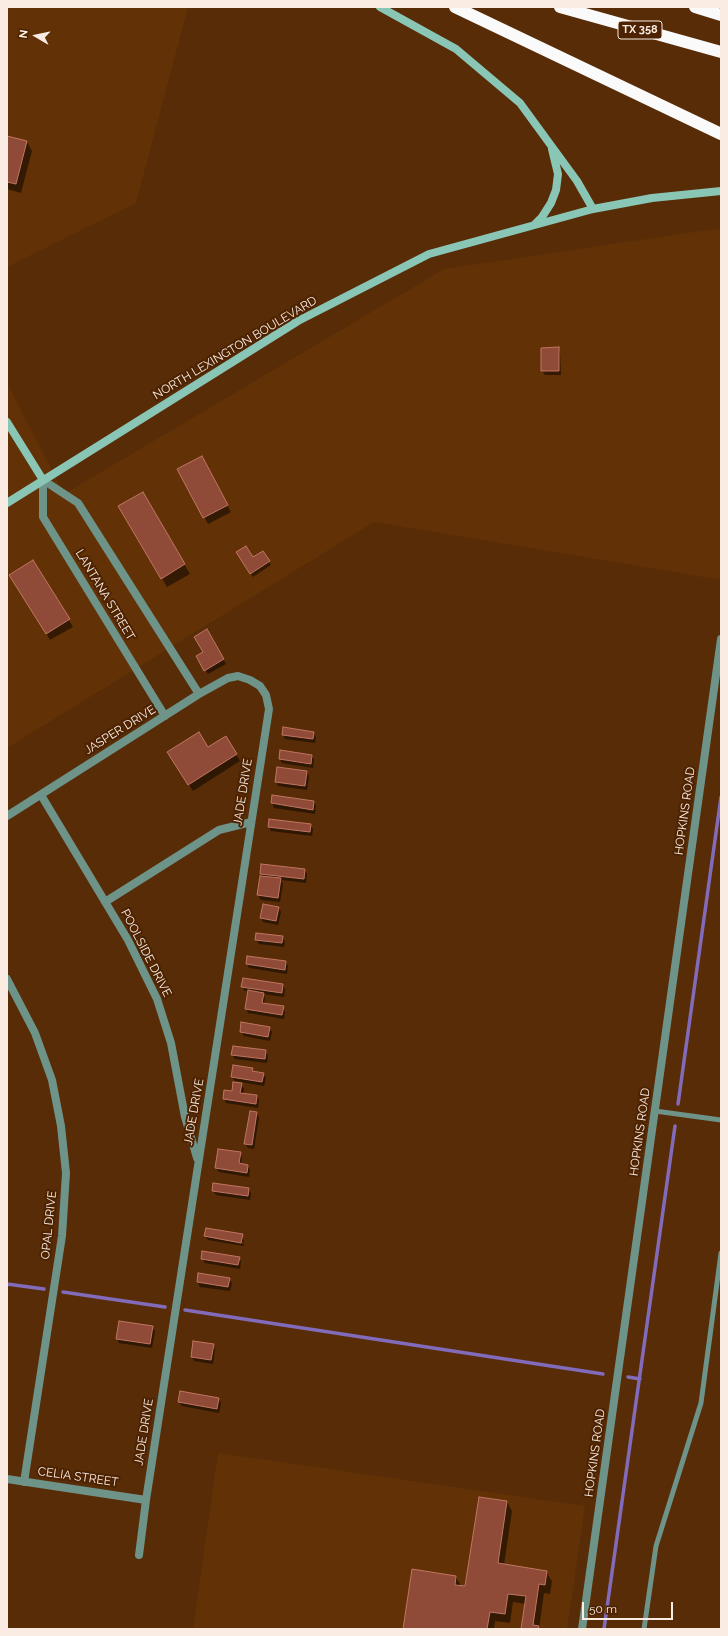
<!DOCTYPE html>
<html>
<head>
<meta charset="utf-8">
<style>
	body { margin:0 }
	#map { position:relative; width:728px; height:1636px; overflow:hidden; background:#572c07; font-family:Raleway,sans-serif }
	canvas { display:block }
	.frame { position:absolute; inset:0; border:8px solid #faece3; pointer-events:none }
	.north { position:absolute; left:16px; top:16px; width:40px; height:40px; -webkit-text-stroke:3px #4c2200; paint-order:stroke; rotate:279deg; font-size:11px; font-weight:700; line-height:16px; text-align:center; color:#faece3 }
	.north::after { content:''; display:block; margin:auto; width:14px; height:18px; background:#faece3; clip-path:polygon(50% 0,100% 100%,50% 72%,0 100%) }
	.scale { position:absolute; left:582px; top:1602px; width:91px; height:18px; box-sizing:border-box; border:2px solid #faece3; border-top:0; padding-left:5px; font-size:12px; line-height:14px; white-space:nowrap; color:#faece3; -webkit-text-stroke:3px #4c2200; paint-order:stroke }
</style>
</head>
<body>
<div id="map">
<canvas width="728" height="1636"></canvas>
<div class="frame"></div>
<div class="north">N</div>
<div class="scale">50 m</div>
</div>
<script>
const g = document.querySelector('canvas').getContext('2d');
g.lineJoin = 'round';
function fill(path, color) { g.fillStyle = color; g.fill(path, 'evenodd'); }
const shape = rows => new Path2D(rows.map(r => 'M' + r).join(''));
function stroke(path, color, width, dash) { g.strokeStyle = color; g.lineWidth = width; g.lineCap = dash ? 'butt' : 'round'; g.setLineDash(dash || []); g.stroke(path); }
function drawText(font, color, halo, rows, align = 'center') {
  g.font = font + ' Raleway,sans-serif'; g.lineWidth = 4; g.setLineDash([]); g.textBaseline = 'middle'; g.strokeStyle = halo; g.fillStyle = color; for (const [text, x, y, turn = 0] of rows) {
    g.save(); g.translate(x, y); g.rotate((+turn || 0) * Math.PI / 180); g.textAlign = isNaN(turn) ? turn : align; if (halo) g.strokeText(text, 0, 0); g.fillText(text, 0, 0); g.restore();
  }
}
const built = shape([
	[7,7,188,7,136,203,7,267],
	[721,228,721,580,374,522,7,748,7,383,64,494,444,269],
	[218,1453,585,1506,567,1629,193,1629]
]);
const shadow = shape([
	[7,137,27,142,32,151,21,193,7,189],
	[558,348,560,353,561,375,545,375,542,371],
	[205,464,231,512,208,524,179,469],
	[142,493,190,574,167,587,120,507],
	[263,552,271,565,253,577,238,553,253,559],
	[33,561,73,627,50,640,11,575],
	[207,631,226,664,208,674,197,656,204,652],
	[313,733,316,737,315,743,285,739,283,734],
	[226,738,240,761,193,791,173,759,208,749],
	[312,756,314,760,313,768,282,763,280,759],
	[307,772,309,777,307,790,278,786,276,782],
	[273,796,314,802,316,806,315,814,274,808,272,803],
	[310,825,313,829,312,836,271,831,269,827],
	[262,865,304,869,307,874,306,883,281,880,283,884,280,902,261,900,258,895,261,877,263,877,261,874],
	[279,908,281,912,278,925,263,922,261,918],
	[282,937,285,942,284,947,259,944,256,940],
	[285,962,288,966,287,974,249,968,247,964],
	[282,985,285,989,284,997,263,994,265,998,264,1004,283,1007,285,1012,284,1019,248,1013,246,1008,249,991,245,991,242,987],
	[269,1028,272,1032,270,1041,244,1036,241,1031],
	[265,1051,268,1056,267,1063,235,1059,232,1055],
	[252,1069,254,1073,263,1074,266,1078,264,1086,235,1081,232,1077],
	[241,1084,244,1089,243,1094,256,1096,259,1100,258,1108,226,1103,224,1099],
	[257,1113,259,1118,254,1149,248,1148,245,1144],
	[240,1153,242,1157,241,1165,247,1166,250,1170,249,1177,219,1172,216,1168],
	[248,1189,251,1193,250,1200,216,1195,213,1191],
	[207,1229,242,1235,244,1242,207,1235,207,1237,244,1244,244,1246,208,1240,205,1235],
	[202,1258,239,1258,241,1262,240,1269,205,1263],
	[199,1274,229,1279,232,1283,230,1291,200,1287,198,1282],
	[152,1327,155,1331,152,1348,119,1343,117,1339],
	[213,1345,215,1349,213,1364,194,1361,192,1357],
	[219,1399,221,1403,219,1413,182,1406,179,1402],
	[507,1502,512,1511,504,1565,546,1572,552,1581,550,1594,544,1593,539,1629,522,1629,526,1604,513,1602,510,1623,495,1621,494,1629,404,1629,456,1577,461,1586,466,1588]
]);
const stream = shape([
	[678,1104,721,797],
	[7,1284,44,1289],
	[63,1292,165,1307],
	[185,1310,603,1374],
	[628,1377,640,1379],
	[604,1629,675,1126]
]);
const building = shape([
	[7,136,27,141,16,184,7,182,7,136],
	[559,347,559,371,541,371,541,348,559,347],
	[202,456,228,505,203,518,177,469,202,456],
	[143,492,185,564,161,579,118,506,143,492],
	[246,546,253,557,263,551,270,561,250,574,236,552,246,546],
	[33,560,70,619,46,634,9,575,33,560],
	[207,629,224,659,204,671,196,656,203,652,194,637,207,629],
	[283,727,314,732,313,739,282,735,283,727],
	[199,732,208,747,226,736,237,754,188,785,167,752,199,732],
	[280,750,312,755,311,764,279,759,280,750],
	[277,767,307,771,305,786,275,782,277,767],
	[272,795,314,801,313,810,271,803,272,795],
	[269,819,311,824,310,832,268,827,269,819],
	[261,864,305,869,304,879,260,874,261,864],
	[260,876,281,878,278,898,257,895,260,876],
	[263,904,279,907,276,921,260,918,263,904],
	[256,933,283,936,282,943,255,940,256,933],
	[247,956,286,961,285,970,246,964,247,956],
	[243,978,283,984,282,993,241,987,243,978],
	[248,990,264,993,262,1003,284,1006,282,1015,245,1009,248,990],
	[241,1022,270,1027,268,1037,240,1032,241,1022],
	[233,1046,266,1050,265,1059,231,1055,233,1046],
	[233,1065,253,1068,252,1071,264,1073,262,1082,231,1077,233,1065],
	[233,1082,242,1083,240,1093,257,1095,256,1104,223,1099,224,1090,232,1091,233,1082],
	[250,1111,257,1112,252,1145,244,1144,250,1111],
	[218,1149,241,1152,239,1163,248,1165,247,1173,215,1168,218,1149],
	[213,1183,249,1188,248,1196,212,1191,213,1183],
	[206,1228,243,1234,241,1243,204,1236,206,1228],
	[202,1251,240,1257,238,1265,201,1259,202,1251],
	[198,1273,230,1278,228,1287,197,1282,198,1273],
	[119,1321,153,1326,150,1344,116,1339,119,1321],
	[193,1341,214,1344,211,1360,191,1357,193,1341],
	[180,1391,219,1398,217,1409,178,1402,180,1391],
	[479,1497,507,1501,498,1563,547,1571,545,1585,539,1584,533,1625,539,1626,538,1629,521,1629,526,1596,508,1594,505,1614,490,1612,487,1629,403,1629,412,1569,456,1576,455,1585,465,1586,479,1497]
]);
const lane = shape([
	[655,1111,721,1120],
	[644,1629,656,1546,701,1403,721,1253]
]);
const street = shape([
	[43,480,43,517,165,716],
	[43,480,78,503,199,694],
	[41,795,128,940,157,999,171,1043,185,1117,197,1158],
	[7,816,199,694,228,678,238,676,250,680,260,686,266,695,269,709,146,1500,139,1555],
	[105,902,219,830,251,822],
	[7,979,35,1033,52,1080,61,1126,66,1173,62,1236,24,1482],
	[7,1479,146,1500],
	[582,1629,721,639]
]);
const secondary = shape([
	[380,7,456,49,520,103,577,181,593,209],
	[534,225,542,217,551,203,556,190,558,174,552,149],
	[7,422,43,480],
	[7,503,298,321,429,254,593,209,652,198,721,191]
]);
const highway = shape([
	[455,7,721,134],
	[560,7,721,52],
	[695,7,721,15]
]);
const shields = [
	[640,30,44]
];
const shieldNames = [
	["TX 358",640,30]
];
const streetNames = [
	["NORTH LEXINGTON BOULEVARD",235,348,-31],
	["LANTANA STREET",105,595,59],
	["JASPER DRIVE",120,730,-32],
	["JADE DRIVE",243,792,-81],
	["HOPKINS ROAD",685,811,-82],
	["POOLSIDE DRIVE",146,953,63],
	["JADE DRIVE",194,1112,-80],
	["HOPKINS ROAD",640,1132,-82],
	["OPAL DRIVE",49,1225,-84],
	["JADE DRIVE",144,1432,-81],
	["HOPKINS ROAD",595,1453,-82],
	["CELIA STREET",78,1477,8]
];
fill(built, '#623206');
fill(shadow, '#0007');
stroke(stream, '#826bba', 3.5);
fill(building, '#8f4a38');
stroke(building, '#c07662', 1);
stroke(lane, '#6e9389', 5);
stroke(street, '#6e9389', 8);
stroke(secondary, '#8ac6b6', 8);
stroke(highway, '#fafafa', 12);
for (const [x, y, w] of shields) { const box = new Path2D(); box.roundRect(x - w / 2, y - 9, w, 18, 3); g.fillStyle = '#4c2200'; g.fill(box); stroke(box, '#faece3', 1); }
drawText('bold 11px', '#faece3', null, shieldNames);
drawText('12px', '#faece3', '#4c2200', streetNames);
</script>
</body>
</html>
